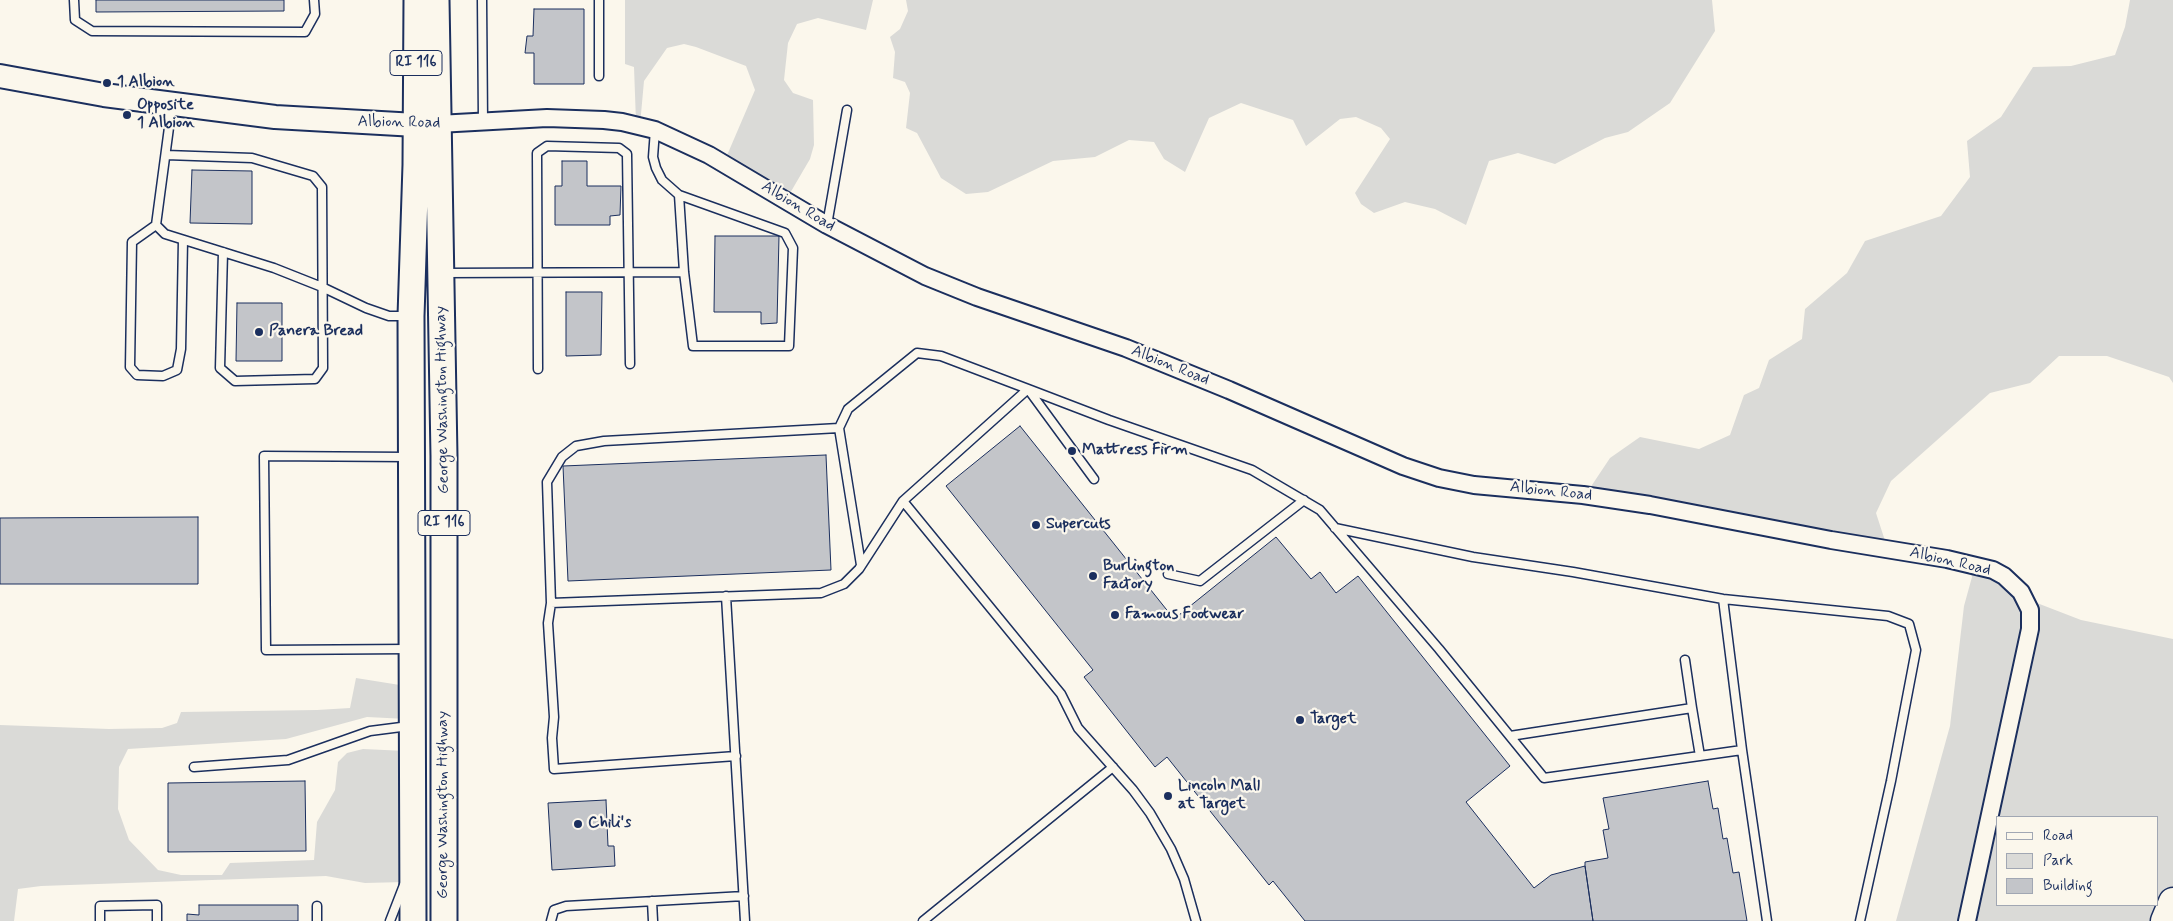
<!DOCTYPE html>
<html>
<head>
<meta charset="utf-8">
<style>
	body { margin:0 }
	#map { position:relative; width:2173px; height:921px; overflow:hidden; background:#fbf7ec; font-family:Mynerve,sans-serif }
	canvas { display:block }
	.legend { position:absolute; left:1996px; top:816px; width:162px; height:90px; box-sizing:border-box; background:#fbf7ec; border:1px solid #a1a7b3; margin:0; padding:6px 9px; list-style:none; font-size:15px; color:#1b2f5e }
	.legend li { display:flex; align-items:center; gap:10px; height:25px }
	.legend b { width:25px; border:1px solid #a1a7b3 }
</style>
</head>
<body>
<div id="map">
<canvas width="2173" height="921"></canvas>
<ul class="legend">
<li><b style="height:6px;background:#fbf7ec"></b>Road</li>
<li><b style="height:14px;background:#dadad7"></b>Park</li>
<li><b style="height:14px;background:#c3c5c9"></b>Building</li>
</ul>
</div>
<script>
const g = document.querySelector('canvas').getContext('2d');
g.lineJoin = 'round';
function fill(path, color) { g.fillStyle = color; g.fill(path, 'evenodd'); }
const shape = rows => new Path2D(rows.map(r => 'M' + r).join(''));
function stroke(path, color, width, dash) { g.strokeStyle = color; g.lineWidth = width; g.lineCap = dash ? 'butt' : 'round'; g.setLineDash(dash || []); g.stroke(path); }
function drawText(font, color, halo, rows, align = 'center') {
  g.font = font + ' Mynerve,sans-serif'; g.lineWidth = 4.5; g.setLineDash([]); g.textBaseline = 'middle'; g.strokeStyle = halo; g.fillStyle = color; for (const [text, x, y, turn = 0] of rows) {
    g.save(); g.translate(x, y); g.rotate((+turn || 0) * Math.PI / 180); g.textAlign = isNaN(turn) ? turn : align; if (halo) g.strokeText(text, 0, 0); g.fillText(text, 0, 0); g.restore();
  }
}
const green = shape([
	[625,0,873,0,866,30,818,18,797,24,788,43,784,80,793,93,813,100,814,145,810,159,786,200,725,160,755,90,746,66,696,47,684,44,667,48,644,81,640,125,636,122,634,67,625,64],
	[906,0,1712,0,1715,31,1670,103,1628,132,1605,138,1555,164,1518,153,1489,161,1466,225,1435,209,1405,202,1374,213,1361,204,1355,193,1390,139,1381,128,1356,117,1340,119,1306,146,1293,120,1241,103,1209,118,1185,172,1164,159,1154,142,1129,140,1095,157,1053,161,988,192,966,194,941,178,917,133,906,128,910,93,905,82,893,78,895,52,890,37,900,29,908,11],
	[2130,0,2173,0,2173,383,2169,377,2107,356,2059,356,2030,383,1990,393,1891,481,1876,513,1888,550,1584,497,1610,458,1640,437,1699,449,1730,435,1744,395,1759,388,1769,360,1802,339,1805,309,1847,273,1865,241,1941,216,1970,177,1967,141,2001,117,2033,67,2071,66,2115,55,2125,27],
	[1969,566,1999,574,2024,598,2081,620,2173,639,2173,890,2160,921,1896,921,1950,726,1964,606,1972,577],
	[1997,817,2157,817,2157,905,1997,905],
	[356,678,406,686,407,719,367,717,286,739,128,749,119,767,118,809,129,840,158,870,181,875,222,875,230,863,314,860,317,822,335,790,338,762,347,753,363,749,406,751,404,882,365,883,326,876,41,886,18,889,14,921,0,921,0,725,109,729,162,728,177,723,181,712,317,710,350,708]
]);
const building = shape([
	[96,0,284,0,284,11,96,12,96,0],
	[534,9,584,9,584,84,534,84,534,53,525,53,527,36,533,36,534,9],
	[562,161,587,161,587,186,621,186,620,215,610,216,610,225,555,225,555,186,562,186,562,161],
	[192,170,252,171,252,224,190,223,192,170],
	[715,236,779,236,777,323,761,324,761,312,714,312,715,236],
	[566,292,602,292,601,355,566,356,566,292],
	[237,303,282,303,282,361,236,361,237,303],
	[1020,426,1174,619,1276,537,1311,579,1320,572,1336,593,1358,576,1510,766,1466,802,1534,888,1551,875,1585,866,1593,921,1305,921,1273,881,1269,885,1167,757,1155,767,1084,677,1093,670,946,486,1020,426],
	[826,455,831,570,568,581,563,466,826,455],
	[198,517,198,584,0,584,0,518,198,517],
	[305,781,306,851,168,852,168,783,305,781],
	[1708,781,1713,809,1718,808,1723,839,1727,838,1733,873,1739,872,1747,921,1593,921,1585,866,1585,862,1608,858,1603,830,1609,829,1603,798,1708,781],
	[606,800,608,846,614,846,615,866,552,870,548,803,606,800],
	[199,905,298,905,298,921,187,921,187,914,199,915,199,905]
]);
const lane = shape([
	[74,0,75,20,92,31,305,32,315,14,314,0],
	[482,0,483,121],
	[599,0,599,76],
	[172,105,156,225,165,234,274,268,322,287,366,308,389,316,408,316],
	[655,130,653,157,656,168,662,180,679,195,684,272,693,346,789,346,793,248,785,233,679,195],
	[166,155,252,158,313,176,322,187,323,368,315,379,235,381,220,368,223,252],
	[156,225,132,242,130,367,137,375,163,376,177,370,181,349,183,240],
	[827,225,847,110],
	[444,273,684,272],
	[538,369,537,153,547,146,619,148,627,154,630,364],
	[408,457,264,456,266,650,409,649],
	[903,501,1061,694,1078,728,1133,790,1150,813,1171,849,1184,879,1196,921],
	[1335,528,1473,557,1573,572,1723,599,1888,616,1909,624,1916,650,1891,781,1860,921],
	[861,565,839,428,848,409,917,353,941,356,1028,389,1094,479],
	[1168,574,1200,581,1304,500],
	[726,596,745,921],
	[1723,599,1742,750,1767,921],
	[551,603,547,482,562,457,576,446,604,441,839,428],
	[1692,708,1700,756],
	[1510,736,1692,708,1685,660],
	[736,756,554,769,552,738,554,717,548,623,551,603,821,593,844,584,859,569,903,501,1028,389,1109,420,1252,470,1320,510,1439,649,1544,778,1742,750],
	[194,767,288,760,370,731,409,726],
	[652,901,653,921],
	[317,906,317,921],
	[100,921,100,906,157,905,157,921],
	[390,921,404,885],
	[551,921,554,910,566,906,744,896],
	[923,921,1113,767]
]);
const street = shape([
	[438,124,547,118,604,120,622,122,655,130,709,155,827,225,925,276,977,297,1126,348,1229,390,1403,466,1439,478,1474,485,1583,495,1650,505,1831,540,1947,559,1993,570,2004,576,2021,592,2030,610,2030,629,1967,921]
]);
const secondary = shape([
	[0,76,104,95,275,117,416,125]
]);
const primary = shape([
	[436,0,444,456,444,921],
	[413,921,411,316,416,165,417,0]
]);
const highway = shape([
	[2165,921,2173,902]
]);
const markers = [
	[107,83,5,"#1b2f5e"],
	[127,115,5,"#1b2f5e"],
	[259,332,5,"#1b2f5e"],
	[1072,451,5,"#1b2f5e"],
	[1036,525,5,"#1b2f5e"],
	[1093,576,5,"#1b2f5e"],
	[1115,615,5,"#1b2f5e"],
	[1300,720,5,"#1b2f5e"],
	[1168,796,5,"#1b2f5e"],
	[578,824,5,"#1b2f5e"]
];
const shields = [
	[416,63,52],
	[444,523,52]
];
const shieldNames = [
	["RI 116",416,63],
	["RI 116",444,523]
];
const poiNames = [
	["1 Albion",117,83],
	["Opposite",137,106],
	["1 Albion",137,124],
	["Panera Bread",269,332],
	["Mattress Firm",1082,451],
	["Supercuts",1046,525],
	["Burlington",1103,567],
	["Factory",1103,585],
	["Famous Footwear",1125,615],
	["Target",1310,720],
	["Lincoln Mall",1178,787],
	["at Target",1178,805],
	["Chili's",588,824]
];
const streetNames = [
	["Albion Road",399,123,1],
	["Albion Road",798,207,31],
	["Albion Road",1170,366,22],
	["George Washington Highway",443,400,-91],
	["Albion Road",1551,492,6],
	["Albion Road",1950,562,13],
	["George Washington Highway",444,805,-90]
];
fill(green, '#dadad7');
fill(building, '#c3c5c9');
stroke(building, '#1b2f5e', 1);
stroke(lane, '#1b2f5e', 11);
stroke(street, '#1b2f5e', 20);
stroke(secondary, '#1b2f5e', 26);
stroke(primary, '#1b2f5e', 29);
stroke(highway, '#1b2f5e', 31);
stroke(lane, '#fbf7ec', 8);
stroke(street, '#fbf7ec', 16);
stroke(secondary, '#fbf7ec', 22);
stroke(primary, '#fbf7ec', 25);
stroke(highway, '#fbf7ec', 28);
for (const [x, y, r, color] of markers) { const dot = new Path2D(); dot.arc(x, y, r, 0, 2 * Math.PI); g.fillStyle = color; g.fill(dot); stroke(dot, '#fbf7ec', 2); }
for (const [x, y, w] of shields) { const box = new Path2D(); box.roundRect(x - w / 2, y - 12.5, w, 25, 4); g.fillStyle = '#fbf7ec'; g.fill(box); stroke(box, '#1b2f5e', 1); }
drawText('bold 15px', '#1b2f5e', null, shieldNames);
drawText('bold 16px', '#1b2f5e', '#fbf7ec', poiNames, 'left');
drawText('16px', '#1b2f5e', '#fbf7ec', streetNames);
</script>
</body>
</html>
